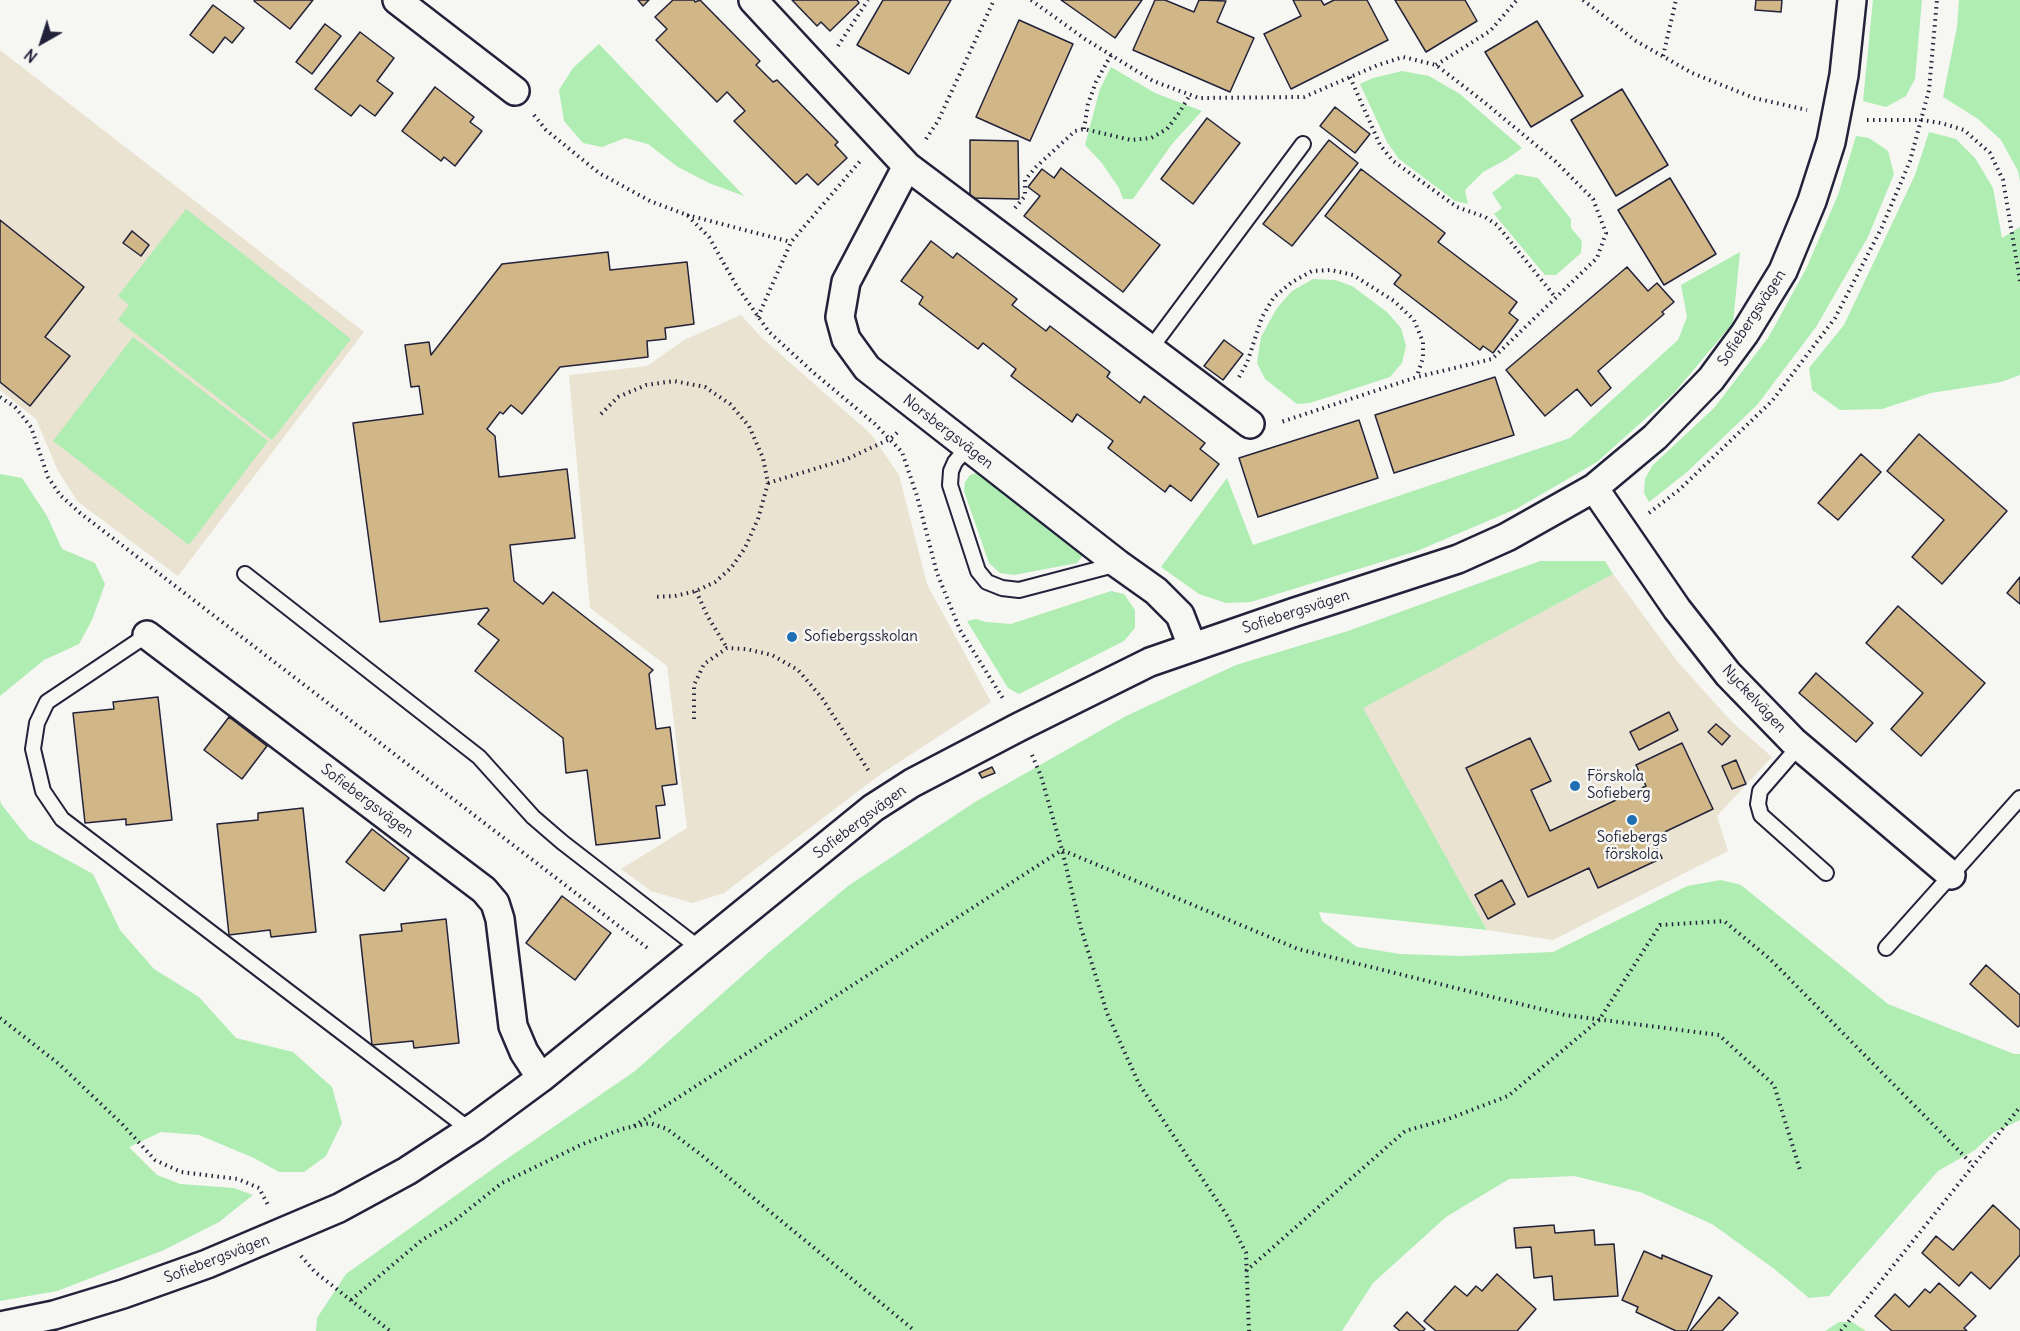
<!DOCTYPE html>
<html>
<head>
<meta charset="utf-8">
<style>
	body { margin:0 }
	#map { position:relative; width:2020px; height:1331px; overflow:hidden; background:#f6f6f2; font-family:Delius,sans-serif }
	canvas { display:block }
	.north { position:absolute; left:12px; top:12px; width:60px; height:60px; -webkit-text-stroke:4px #f6f6f2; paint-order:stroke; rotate:219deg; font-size:16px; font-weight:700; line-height:24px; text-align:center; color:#22223b }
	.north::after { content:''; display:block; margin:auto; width:21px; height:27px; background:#22223b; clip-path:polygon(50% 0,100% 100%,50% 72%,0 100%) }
</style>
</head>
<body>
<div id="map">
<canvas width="2020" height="1331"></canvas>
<div class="north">N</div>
</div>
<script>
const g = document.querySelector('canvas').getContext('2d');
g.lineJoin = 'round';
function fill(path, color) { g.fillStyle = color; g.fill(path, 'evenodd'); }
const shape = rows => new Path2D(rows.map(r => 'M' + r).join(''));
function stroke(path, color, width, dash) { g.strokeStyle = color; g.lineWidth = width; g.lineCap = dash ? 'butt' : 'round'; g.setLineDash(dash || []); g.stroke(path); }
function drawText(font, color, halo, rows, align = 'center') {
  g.font = font + ' Delius,sans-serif'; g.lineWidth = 5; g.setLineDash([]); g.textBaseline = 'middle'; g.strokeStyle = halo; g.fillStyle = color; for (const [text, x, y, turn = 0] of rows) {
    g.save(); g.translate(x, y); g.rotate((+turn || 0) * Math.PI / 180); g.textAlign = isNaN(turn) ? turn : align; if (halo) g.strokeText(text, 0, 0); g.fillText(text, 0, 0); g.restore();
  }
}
const built = shape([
	[0,50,364,332,178,576,78,502,58,471,36,419,0,390],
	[741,315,762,338,871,434,899,475,927,584,991,702,881,774,724,893,692,903,651,891,621,869,687,828,667,666,590,608,569,375,647,366,684,340],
	[1613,574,1677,661,1731,721,1772,757,1717,816,1728,851,1553,940,1487,930,1362,708]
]);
const green = shape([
	[1873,0,1922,0,1915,79,1906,96,1886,107,1863,101],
	[1959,0,2020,0,2020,181,2018,171,2001,140,1978,119,1943,97,1957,27],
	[599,44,744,196,709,183,678,167,648,144,625,138,602,147,583,143,564,121,559,90,573,68],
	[1111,67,1155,93,1202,111,1172,144,1133,199,1123,199,1119,188,1101,162,1085,145,1100,89],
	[1402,71,1429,76,1460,94,1522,148,1507,159,1483,172,1465,190,1468,204,1455,201,1399,159,1387,142,1360,84,1373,78],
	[1929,132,1956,139,1975,158,1993,188,2002,238,2020,227,2020,375,2001,382,1931,393,1882,409,1840,410,1812,390,1809,368,1844,325,1915,175],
	[1856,136,1869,138,1888,151,1894,174,1868,237,1816,327,1757,405,1687,472,1649,502,1644,493,1645,479,1652,466,1714,408,1768,338,1806,269,1838,195],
	[1516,174,1538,178,1571,219,1571,228,1582,241,1581,253,1556,275,1545,275,1494,214,1502,208,1492,193],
	[186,209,351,339,272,440,118,320,129,305,118,296],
	[1740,252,1733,323,1674,393,1597,462,1516,509,1417,551,1251,602,1226,603,1199,594,1161,567,1227,478,1253,545,1570,438,1678,340,1687,317,1681,285],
	[1313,279,1335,280,1352,286,1387,312,1401,328,1406,346,1402,363,1390,377,1310,403,1297,404,1265,379,1257,363,1261,337,1277,308,1292,291],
	[133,337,268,441,189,545,53,441],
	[976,473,985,473,1084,554,1077,563,1014,575,1000,573,989,563,964,491,965,482,970,475],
	[0,474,22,478,47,516,62,549,95,563,105,584,92,620,79,644,44,660,0,696],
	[1540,561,1605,561,1613,574,1363,708,1487,930,1319,912,1322,921,1357,947,1400,954,1462,956,1553,952,1687,886,1721,880,1741,885,1888,1004,2014,1054,2020,1054,2020,1120,1993,1133,1975,1150,1938,1171,1829,1296,1809,1298,1773,1268,1712,1224,1640,1192,1574,1176,1509,1179,1446,1217,1373,1283,1342,1331,316,1331,317,1318,346,1274,501,1163,635,1071,768,953,848,886,975,802,1126,716,1236,665,1348,631],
	[1111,591,1124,594,1135,610,1135,628,1124,641,1019,694,1008,688,967,621,976,619,986,622,1011,624],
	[0,799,1,804,29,839,93,874,120,930,154,969,199,997,236,1038,293,1052,332,1087,342,1123,326,1156,304,1172,279,1172,254,1158,199,1135,161,1132,129,1147,157,1175,180,1184,234,1188,253,1195,219,1222,164,1250,57,1291,0,1301],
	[1839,1322,1852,1322,1866,1331,1825,1331]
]);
const building = shape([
	[255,0,313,0,290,29,254,1,255,0],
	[638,0,649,0,643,6,638,0],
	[673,0,694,0,695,2,700,0,760,61,756,65,773,82,777,80,838,142,835,145,847,158,818,185,807,174,796,184,734,121,745,111,727,92,717,102,656,40,667,29,655,17,673,0],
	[792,0,857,0,859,3,830,31,821,22,817,26,792,0],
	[883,0,951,0,909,74,857,45,883,0],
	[1061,0,1142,0,1115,38,1061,0],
	[1155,0,1165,0,1194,12,1199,0,1226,1,1217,22,1254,38,1230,92,1133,50,1155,0],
	[1293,0,1321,0,1324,5,1334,0,1367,0,1388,40,1291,89,1264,34,1301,16,1293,0],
	[1395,0,1465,0,1477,21,1426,52,1395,0],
	[1756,0,1782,0,1781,12,1755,10,1756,0],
	[213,5,244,28,232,43,225,37,213,53,190,35,213,5],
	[1019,20,1073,44,1030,141,976,117,1019,20],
	[1537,21,1583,96,1531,127,1485,52,1537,21],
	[325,24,341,36,312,74,296,62,325,24],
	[360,32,394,58,377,81,393,93,375,116,360,105,351,116,315,89,360,32],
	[435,87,474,117,470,122,482,131,455,166,444,157,441,161,402,131,435,87],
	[1622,89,1668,165,1616,196,1571,120,1622,89],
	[1335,107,1370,134,1355,153,1320,126,1335,107],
	[1207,118,1240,143,1193,204,1161,179,1207,118],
	[970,140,1018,141,1019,199,970,198,970,140],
	[1329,140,1358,163,1292,246,1263,224,1329,140],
	[1061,168,1160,245,1123,292,1024,216,1040,196,1028,187,1042,169,1054,178,1061,168],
	[1361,169,1445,233,1438,242,1517,302,1509,313,1518,320,1493,353,1483,346,1480,350,1394,284,1401,275,1325,216,1361,169],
	[1670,178,1716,254,1664,285,1618,210,1670,178],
	[0,220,84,287,45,337,70,356,30,406,0,382,0,220],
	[132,231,149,245,141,256,123,243,132,231],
	[931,241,953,258,957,253,1017,299,1012,305,1046,331,1050,326,1110,372,1107,377,1140,403,1144,396,1205,443,1200,449,1219,464,1191,501,1170,485,1165,492,1108,448,1113,441,1077,414,1072,422,1011,376,1016,369,983,343,978,349,919,304,923,297,901,281,931,241],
	[608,252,610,270,687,262,694,324,665,328,666,339,647,341,648,357,560,367,522,414,511,405,503,414,500,412,487,429,495,436,499,477,567,469,575,538,510,545,514,581,543,604,553,592,653,670,649,674,656,729,670,727,677,784,662,786,665,805,656,806,660,838,596,845,587,770,566,773,563,738,475,671,499,640,478,624,489,610,487,608,380,622,353,423,423,414,419,386,411,387,405,345,429,342,431,355,502,264,608,252],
	[1627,267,1648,291,1657,283,1674,302,1662,312,1664,314,1598,371,1611,388,1591,406,1577,389,1545,416,1506,370,1627,267],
	[1224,340,1243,354,1223,380,1204,366,1224,340],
	[1495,377,1514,435,1394,473,1375,415,1495,377],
	[1359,420,1378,478,1258,517,1239,458,1359,420],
	[1919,434,2007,511,1942,584,1912,557,1944,520,1887,471,1919,434],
	[1861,454,1881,472,1838,520,1818,503,1861,454],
	[2020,577,2020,604,2007,593,2020,577],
	[1898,606,1985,683,1921,756,1891,729,1923,693,1866,643,1898,606],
	[1816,673,1873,723,1856,742,1799,693,1816,673],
	[158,697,172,820,126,825,126,819,85,823,73,713,114,709,113,702,158,697],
	[1669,712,1678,730,1639,750,1630,732,1669,712],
	[229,717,267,746,242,779,204,750,229,717],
	[1716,724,1730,736,1722,745,1708,732,1716,724],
	[1530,738,1551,781,1531,790,1550,831,1646,786,1636,765,1682,743,1713,809,1652,838,1662,858,1598,888,1589,868,1528,897,1466,768,1530,738],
	[1736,760,1746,784,1732,789,1722,766,1736,760],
	[992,767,995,773,982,778,979,773,992,767],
	[303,808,316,932,271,937,270,930,229,935,217,824,258,820,258,813,303,808],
	[372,829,409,858,384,891,346,862,372,829],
	[1502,880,1515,904,1488,919,1475,895,1502,880],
	[562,896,611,933,575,980,526,943,562,896],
	[446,919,459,1043,414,1048,413,1041,372,1045,360,935,402,931,401,924,446,919],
	[1986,965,2020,995,2020,1025,2018,1027,1970,984,1986,965],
	[1993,1205,2020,1230,2020,1255,1990,1289,1971,1272,1959,1286,1922,1253,1936,1236,1953,1250,1993,1205],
	[1554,1225,1555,1233,1594,1230,1595,1245,1614,1244,1618,1296,1554,1300,1552,1276,1534,1278,1531,1247,1516,1248,1514,1228,1554,1225],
	[1644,1251,1662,1259,1662,1255,1712,1276,1687,1331,1676,1331,1636,1312,1638,1307,1622,1300,1644,1251],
	[1497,1274,1536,1309,1517,1331,1436,1331,1424,1321,1455,1286,1467,1296,1476,1286,1482,1291,1497,1274],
	[1939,1283,1976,1316,1964,1328,1967,1331,1892,1331,1875,1316,1895,1294,1909,1307,1925,1289,1930,1293,1939,1283],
	[1719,1297,1738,1313,1722,1331,1690,1331,1719,1297],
	[1407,1312,1425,1329,1423,1331,1400,1331,1394,1326,1407,1312]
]);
const path = shape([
	[1031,0,1085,39,1153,81,1199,98,1304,97,1378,65,1403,57,1436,65,1484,102,1555,161,1593,199,1606,233,1597,258,1492,359,1417,377,1281,422],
	[1583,0,1636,41,1692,73,1754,98,1807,110],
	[838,46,868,0],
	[1663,56,1676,0],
	[1436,65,1490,31,1517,0],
	[1350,77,1380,145,1393,161,1457,207,1485,217,1497,225,1556,298],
	[534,115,546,130,599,173,650,201,687,215,709,237,736,285,769,332,814,373,875,424,902,452,917,496,937,573,960,630,1004,700],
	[1867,120,1922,120,1941,123,1964,130,1990,153,2003,180,2020,281],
	[1084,129,1088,104,1096,82,1111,55],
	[926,139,938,121,994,0],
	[1015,208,1025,196,1025,180,1036,167,1075,131,1084,129,1131,140,1151,138,1167,129,1179,113,1190,95],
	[687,215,791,242],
	[758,317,791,242,861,160],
	[1239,377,1247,363,1262,317,1274,297,1292,282,1312,271,1331,270,1353,275,1394,301,1414,320,1423,342,1423,358,1417,376],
	[0,397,15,407,31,427,48,477,60,495,80,513,650,950],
	[601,414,618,397,646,385,674,381,705,387,730,404,749,426,763,458,768,483,758,519,745,548,731,568,715,582,696,591,675,596,653,597],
	[768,483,847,459,890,439,899,431],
	[1649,513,1679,490,1772,401,1835,318,1882,227,1910,161,1929,90,1937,0],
	[696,591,708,617,727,648],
	[694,719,694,685,704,664,727,648,746,649,772,655,798,670,822,698,870,773],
	[1032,755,1041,776,1062,850,1080,925,1107,1013,1139,1084,1228,1217,1246,1253,1249,1331],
	[0,1018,59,1064,122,1124,155,1160,181,1172,238,1179,259,1188,268,1205],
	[634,1126,1062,850,1298,949,1565,1015,1719,1035,1774,1085,1800,1170],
	[301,1256,315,1272,390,1331],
	[1246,1271,1405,1131,1448,1119,1508,1096,1599,1020,1660,925,1724,921,1770,959,1973,1165],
	[351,1300,422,1240,454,1221,502,1183,583,1144,622,1129,650,1123,667,1129,700,1154,915,1331],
	[1841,1331,2020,1107]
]);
const lane = shape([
	[1151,348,1303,144],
	[968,447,955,462,951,471,950,485,978,571,987,582,1002,588,1019,590,1118,564],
	[245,574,479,757,533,817,562,842,699,948],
	[147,635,47,702,37,723,33,749,43,791,62,819,470,1130],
	[1799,746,1760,791,1758,804,1761,815,1826,873],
	[1886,948,2020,798]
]);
const street = shape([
	[397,0,515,91],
	[753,0,907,166,1250,424],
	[907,166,846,282,840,317,846,339,867,368,1118,564,1156,591,1180,615,1192,646],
	[1594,488,1677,609,1728,674,1793,741,1951,875],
	[147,635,484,890,495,903,500,919,513,1026,524,1052,541,1078],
	[0,1326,54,1315,123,1294,207,1264,339,1208,407,1171,476,1126,541,1078,873,808,912,783,1019,727,1150,662,1295,612,1458,559,1507,537,1594,488,1655,437,1711,379,1745,333,1783,271,1812,201,1831,142,1844,75,1852,0]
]);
const markers = [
	[792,637,6,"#1f6fb2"],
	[1575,786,6,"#1f6fb2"],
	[1632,820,6,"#1f6fb2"]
];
const streetNames = [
	["Sofiebergsvägen",1752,318,-57],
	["Norsbergsvägen",948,432,38],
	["Sofiebergsvägen",1296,612,-18],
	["Nyckelvägen",1754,699,47],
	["Sofiebergsvägen",367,801,37],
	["Sofiebergsvägen",860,822,-37],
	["Sofiebergsvägen",217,1259,-21]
];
const poiNames = [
	["Sofiebergsskolan",804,637],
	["Förskola",1587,777],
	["Sofieberg",1587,794],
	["Sofiebergs",1632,838,"center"],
	["förskola",1632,855,"center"]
];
fill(built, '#ebe3d2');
fill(green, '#afedb3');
fill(building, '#d1b687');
stroke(building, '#22223b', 1.5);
stroke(lane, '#22223b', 18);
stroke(street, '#22223b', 32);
stroke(path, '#22223b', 4, [1.5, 4.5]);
stroke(lane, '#f6f6f2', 14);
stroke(street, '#f6f6f2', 27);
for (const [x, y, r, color] of markers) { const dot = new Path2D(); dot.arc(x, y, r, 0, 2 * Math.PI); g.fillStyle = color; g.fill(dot); stroke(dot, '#f6f6f2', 2); }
drawText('15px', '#22223b', '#f6f6f2', streetNames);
drawText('15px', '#22223b', '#f6f6f2', poiNames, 'left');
</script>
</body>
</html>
